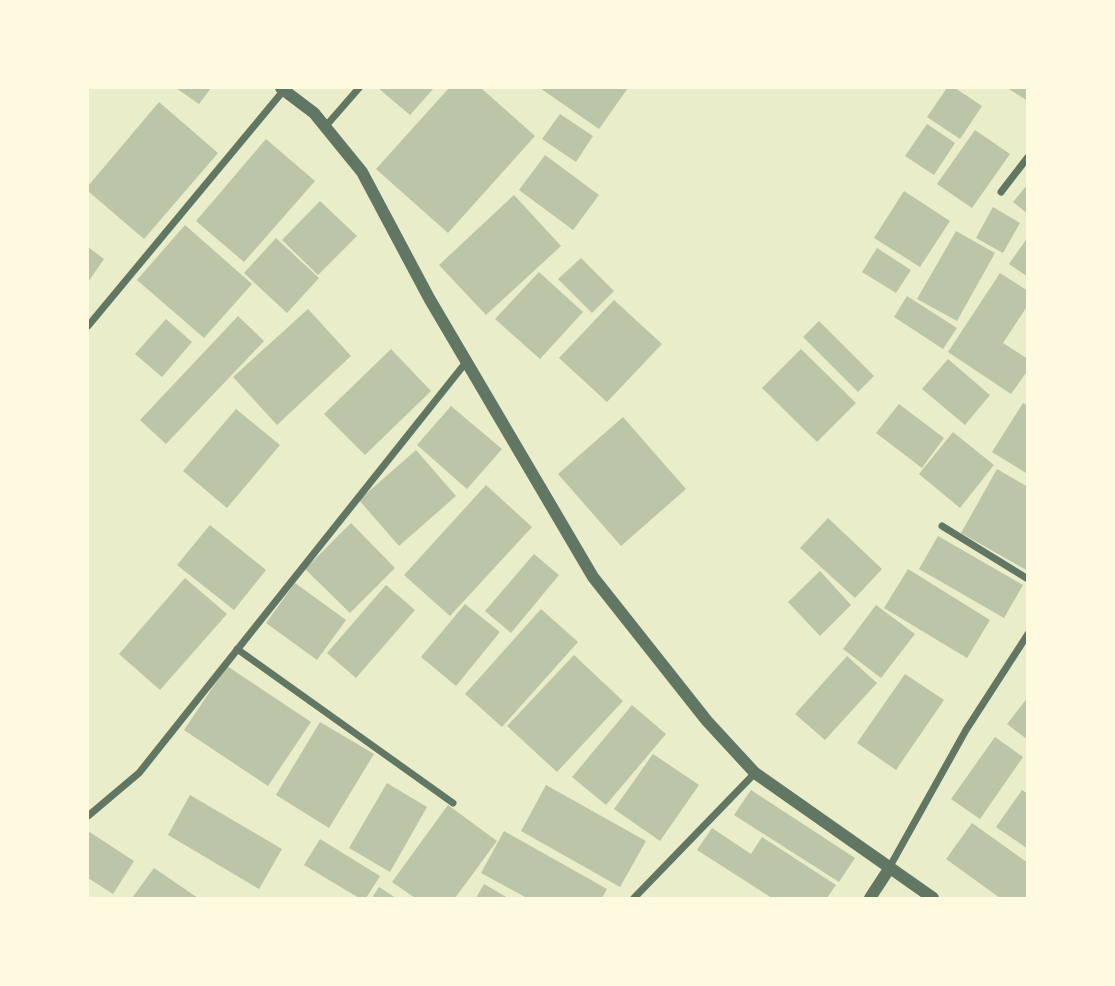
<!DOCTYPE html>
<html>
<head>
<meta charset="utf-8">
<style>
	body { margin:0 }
	#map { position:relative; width:1115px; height:986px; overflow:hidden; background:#e9edc9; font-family:"Fira Sans Condensed",sans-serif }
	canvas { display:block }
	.frame { position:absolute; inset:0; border:89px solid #fefae0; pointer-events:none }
</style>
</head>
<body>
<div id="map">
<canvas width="1115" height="986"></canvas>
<div class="frame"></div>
</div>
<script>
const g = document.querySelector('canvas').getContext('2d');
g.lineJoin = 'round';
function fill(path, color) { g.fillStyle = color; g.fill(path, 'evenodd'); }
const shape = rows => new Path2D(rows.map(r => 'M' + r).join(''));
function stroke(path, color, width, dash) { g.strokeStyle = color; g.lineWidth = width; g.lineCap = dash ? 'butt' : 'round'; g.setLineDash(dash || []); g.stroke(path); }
const building = shape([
	[176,88,211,88,199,104],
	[378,88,434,88,410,115],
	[449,88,481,88,535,136,448,233,376,169],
	[540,88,628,88,599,129],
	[947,88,955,88,982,106,960,139,927,117],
	[1007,88,1028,88,1028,101],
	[159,102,218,153,144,239,88,191,88,186],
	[560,114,593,136,576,162,542,139],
	[927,124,955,143,934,175,905,156],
	[975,130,1010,154,972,208,937,184],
	[266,139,315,181,244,262,196,221],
	[545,155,599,195,573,230,519,190],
	[1028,184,1028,214,1013,202],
	[904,191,950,221,920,267,874,238],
	[514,195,561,246,486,315,439,265],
	[320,201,357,236,318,275,282,240],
	[993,207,1020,223,1003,253,976,238],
	[185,225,252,284,204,338,137,280],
	[956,231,995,253,957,321,917,299],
	[1028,237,1028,277,1009,264],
	[276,238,319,278,287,313,244,273],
	[88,247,104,259,88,282],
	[877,248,911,270,896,293,862,272],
	[581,258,614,291,592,313,558,279],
	[539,272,583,312,540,359,495,319],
	[1000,273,1028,291,1028,305,1003,343,1028,359,1028,370,1011,394,948,352],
	[907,296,957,328,943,349,894,317],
	[614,300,662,344,607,402,559,358],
	[308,309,351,356,277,425,233,377],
	[238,316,264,341,166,444,140,420],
	[166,319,192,342,162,377,135,354],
	[819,321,874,376,858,392,803,337],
	[391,349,431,391,365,455,324,414],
	[801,349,856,403,817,442,762,388],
	[948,359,990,395,965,425,922,389],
	[1023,403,1028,406,1026,473,992,452],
	[899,404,944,438,922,468,876,433],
	[451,406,502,449,467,489,417,445],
	[236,409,280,445,227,508,183,471],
	[623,417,686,489,621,546,558,474],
	[953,432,994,465,960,508,919,474],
	[416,450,456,496,399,546,359,500],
	[997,469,1028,487,1028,571,961,533],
	[486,485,532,527,450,616,404,575],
	[828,518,882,569,855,598,800,548],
	[351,523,395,568,350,613,305,569],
	[210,525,266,570,234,610,177,565],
	[938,536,1023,585,1004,618,919,569],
	[534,554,559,575,511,633,485,611],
	[908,569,990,620,967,658,884,608],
	[820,571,851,605,820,636,788,602],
	[185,578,227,614,160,690,119,654],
	[295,583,346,620,317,660,266,623],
	[386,585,415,610,356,678,327,653],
	[465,604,500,632,456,686,421,657],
	[876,605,915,634,881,678,843,649],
	[541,609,578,642,502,727,465,694],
	[574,655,623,701,557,772,507,726],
	[847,656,877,683,825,740,795,714],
	[227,666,311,722,268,786,184,730],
	[905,674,944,700,896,770,857,743],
	[1028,697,1028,740,1007,724],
	[632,705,666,734,606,805,572,777],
	[320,722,374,754,329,828,276,795],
	[995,737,1023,757,980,819,951,799],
	[653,754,699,785,660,841,614,809],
	[387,783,427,807,390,872,349,848],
	[546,785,646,841,620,887,521,831],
	[751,790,855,858,839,882,734,815],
	[1022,790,1028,794,1028,849,996,827],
	[190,795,282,849,259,889,168,835],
	[448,805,497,841,455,898,415,898,392,882],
	[972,823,1028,863,1028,898,1000,898,946,859],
	[712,828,751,854,762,837,836,885,827,898,772,898,697,850],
	[88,831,134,861,113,894,88,878],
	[504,831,607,889,602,898,527,898,481,873],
	[320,839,380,876,366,898,359,898,304,865],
	[154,868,198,898,132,898],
	[484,884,508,898,476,898],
	[379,887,396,898,372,898]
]);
const minor = shape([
	[325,127,359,88],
	[1001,192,1028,157],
	[88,326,284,90],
	[942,526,1028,579],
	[237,649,453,803],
	[88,816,139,773,467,361],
	[889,868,966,730,1028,634],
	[634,898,755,773]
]);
const tertiary = shape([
	[281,88,314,113,362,172,429,298,593,577,707,721,755,773,933,898],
	[870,898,889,869]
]);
fill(building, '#bcc5a7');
stroke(minor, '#617663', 7);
stroke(tertiary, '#617663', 12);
</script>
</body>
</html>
